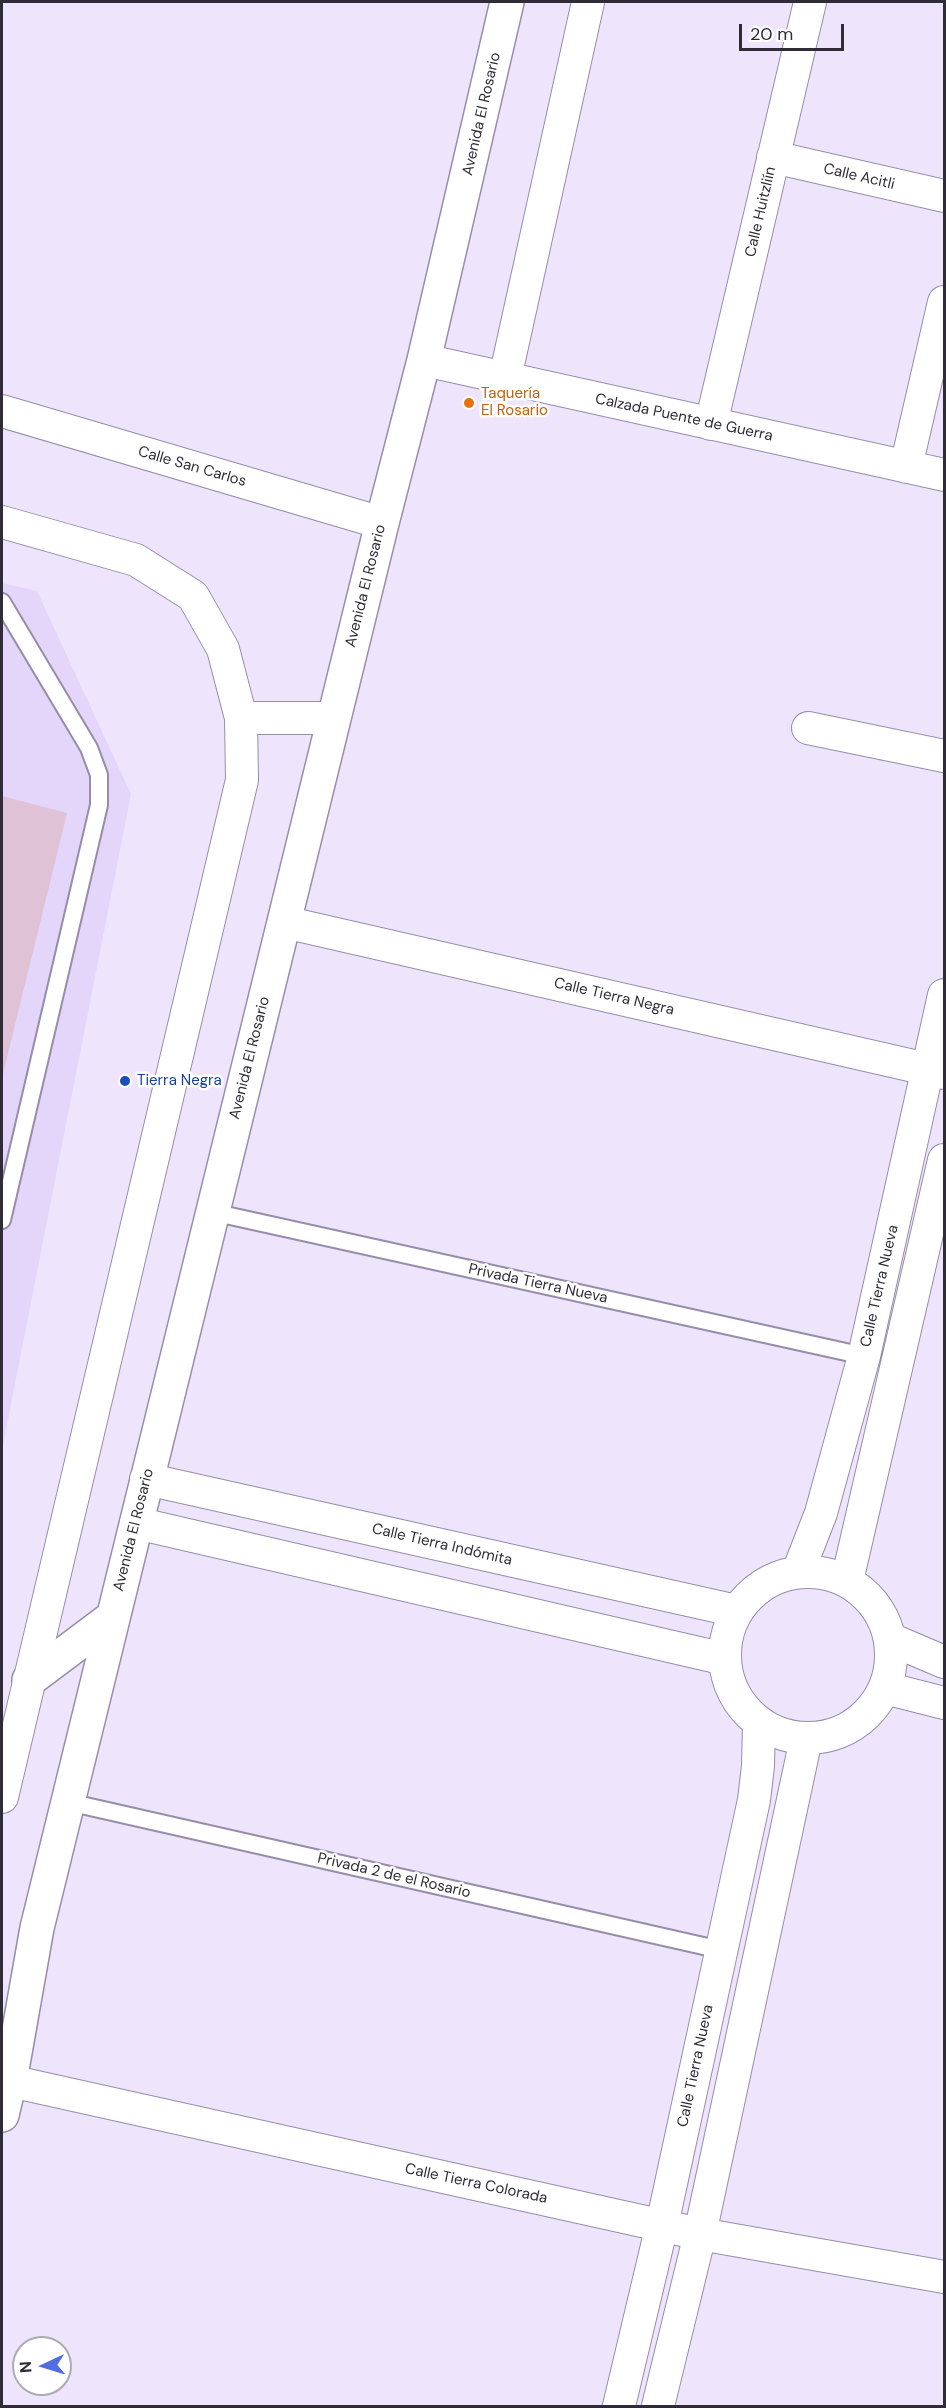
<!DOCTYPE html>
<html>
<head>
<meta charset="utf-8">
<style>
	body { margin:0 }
	#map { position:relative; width:946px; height:2408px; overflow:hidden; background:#eee5fd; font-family:"DM Sans",sans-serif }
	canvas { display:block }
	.frame { position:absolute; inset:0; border:3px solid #302c37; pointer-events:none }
	.north { position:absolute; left:12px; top:2336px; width:60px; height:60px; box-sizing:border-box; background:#fff; border:2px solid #acabaf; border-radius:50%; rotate:266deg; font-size:16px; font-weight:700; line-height:24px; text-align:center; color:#302c37 }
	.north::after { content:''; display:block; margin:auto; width:21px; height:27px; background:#516de2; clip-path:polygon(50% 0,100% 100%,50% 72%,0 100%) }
	.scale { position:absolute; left:739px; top:24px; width:105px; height:27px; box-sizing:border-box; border:3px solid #302c37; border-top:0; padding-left:8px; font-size:18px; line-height:21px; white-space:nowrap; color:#302c37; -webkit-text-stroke:4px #fff; paint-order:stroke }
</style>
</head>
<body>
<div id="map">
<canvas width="946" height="2408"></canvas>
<div class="frame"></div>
<div class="north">N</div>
<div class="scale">20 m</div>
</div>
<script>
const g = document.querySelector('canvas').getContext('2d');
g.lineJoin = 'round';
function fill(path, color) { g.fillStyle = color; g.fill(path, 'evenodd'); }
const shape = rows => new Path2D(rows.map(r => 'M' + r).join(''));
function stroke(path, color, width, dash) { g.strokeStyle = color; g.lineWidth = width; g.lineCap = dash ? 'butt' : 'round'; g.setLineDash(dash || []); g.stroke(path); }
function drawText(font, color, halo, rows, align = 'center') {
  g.font = font + ' "DM Sans",sans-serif'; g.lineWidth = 5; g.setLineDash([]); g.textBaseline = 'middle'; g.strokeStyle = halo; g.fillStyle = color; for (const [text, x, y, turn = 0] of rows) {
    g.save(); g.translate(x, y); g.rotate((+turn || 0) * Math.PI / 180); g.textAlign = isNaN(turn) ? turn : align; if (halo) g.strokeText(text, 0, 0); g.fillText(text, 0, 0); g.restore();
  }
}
const built = shape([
	[2,583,37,591,131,794,2,1450]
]);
const building = shape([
	[2,796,67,813,2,1078]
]);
const service = shape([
	[2,602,89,748,99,775,99,805,2,1220],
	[212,1212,864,1356],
	[68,1802,721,1950]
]);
const minor = shape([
	[773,157,944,196],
	[424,360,944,475],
	[505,378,588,2],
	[2,411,382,523],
	[711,424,810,2],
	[906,467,944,302],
	[2,522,136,560,193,596,223,649,241,718,242,780,2,1797],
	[241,718,334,718],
	[808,728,944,756],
	[284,922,944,1073],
	[146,1479,737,1611],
	[136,1523,725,1659],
	[798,1572,821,1513,864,1356,944,995],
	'725 1655a83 83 0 1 1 166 0a83 83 0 1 1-166 0Z',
	[847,1581,944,1160],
	[890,1639,944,1662],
	[885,1688,944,1703],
	[10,2081,700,2234,944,2277],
	[619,2406,662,2225,754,1800,758,1766,759,1723],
	[658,2406,700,2234,806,1739]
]);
const tertiary = shape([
	[29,1680,113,1617],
	[2,2115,10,2081,37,1928,382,523,424,360,507,2]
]);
const markers = [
	[469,403,6,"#e8710a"],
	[125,1081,6,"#1a4fb4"]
];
const streetNames = [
	["Avenida El Rosario",482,114,-77],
	["Calle Acitli",859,177,13],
	["Calle Huitzliín",761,212,-77],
	["Calzada Puente de Guerra",684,418,12],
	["Calle San Carlos",192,467,16],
	["Avenida El Rosario",366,586,-76],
	["Calle Tierra Negra",614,997,13],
	["Avenida El Rosario",250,1058,-76],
	["Privada Tierra Nueva",538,1284,12],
	["Calle Tierra Nueva",880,1286,-77],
	["Avenida El Rosario",134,1530,-76],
	["Calle Tierra Indómita",442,1545,13],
	["Privada 2 de el Rosario",394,1876,13],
	["Calle Tierra Nueva",696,2066,-78],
	["Calle Tierra Colorada",476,2184,12]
];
const foodNames = [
	["Taquería",481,394],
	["El Rosario",481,411]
];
const transitNames = [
	["Tierra Negra",137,1081]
];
fill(built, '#e3d6fa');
fill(building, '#dfc2d6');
stroke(service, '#978da8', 20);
stroke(minor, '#978da8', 34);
stroke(tertiary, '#978da8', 36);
stroke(service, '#fff', 16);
stroke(minor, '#fff', 32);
stroke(tertiary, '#fff', 33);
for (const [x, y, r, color] of markers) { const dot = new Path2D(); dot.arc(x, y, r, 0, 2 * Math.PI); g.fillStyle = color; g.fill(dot); stroke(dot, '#fff', 2); }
drawText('15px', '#302c37', '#fff', streetNames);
drawText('15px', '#c56008', '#fff', foodNames, 'left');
drawText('15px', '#164399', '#fff', transitNames, 'left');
</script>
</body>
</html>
